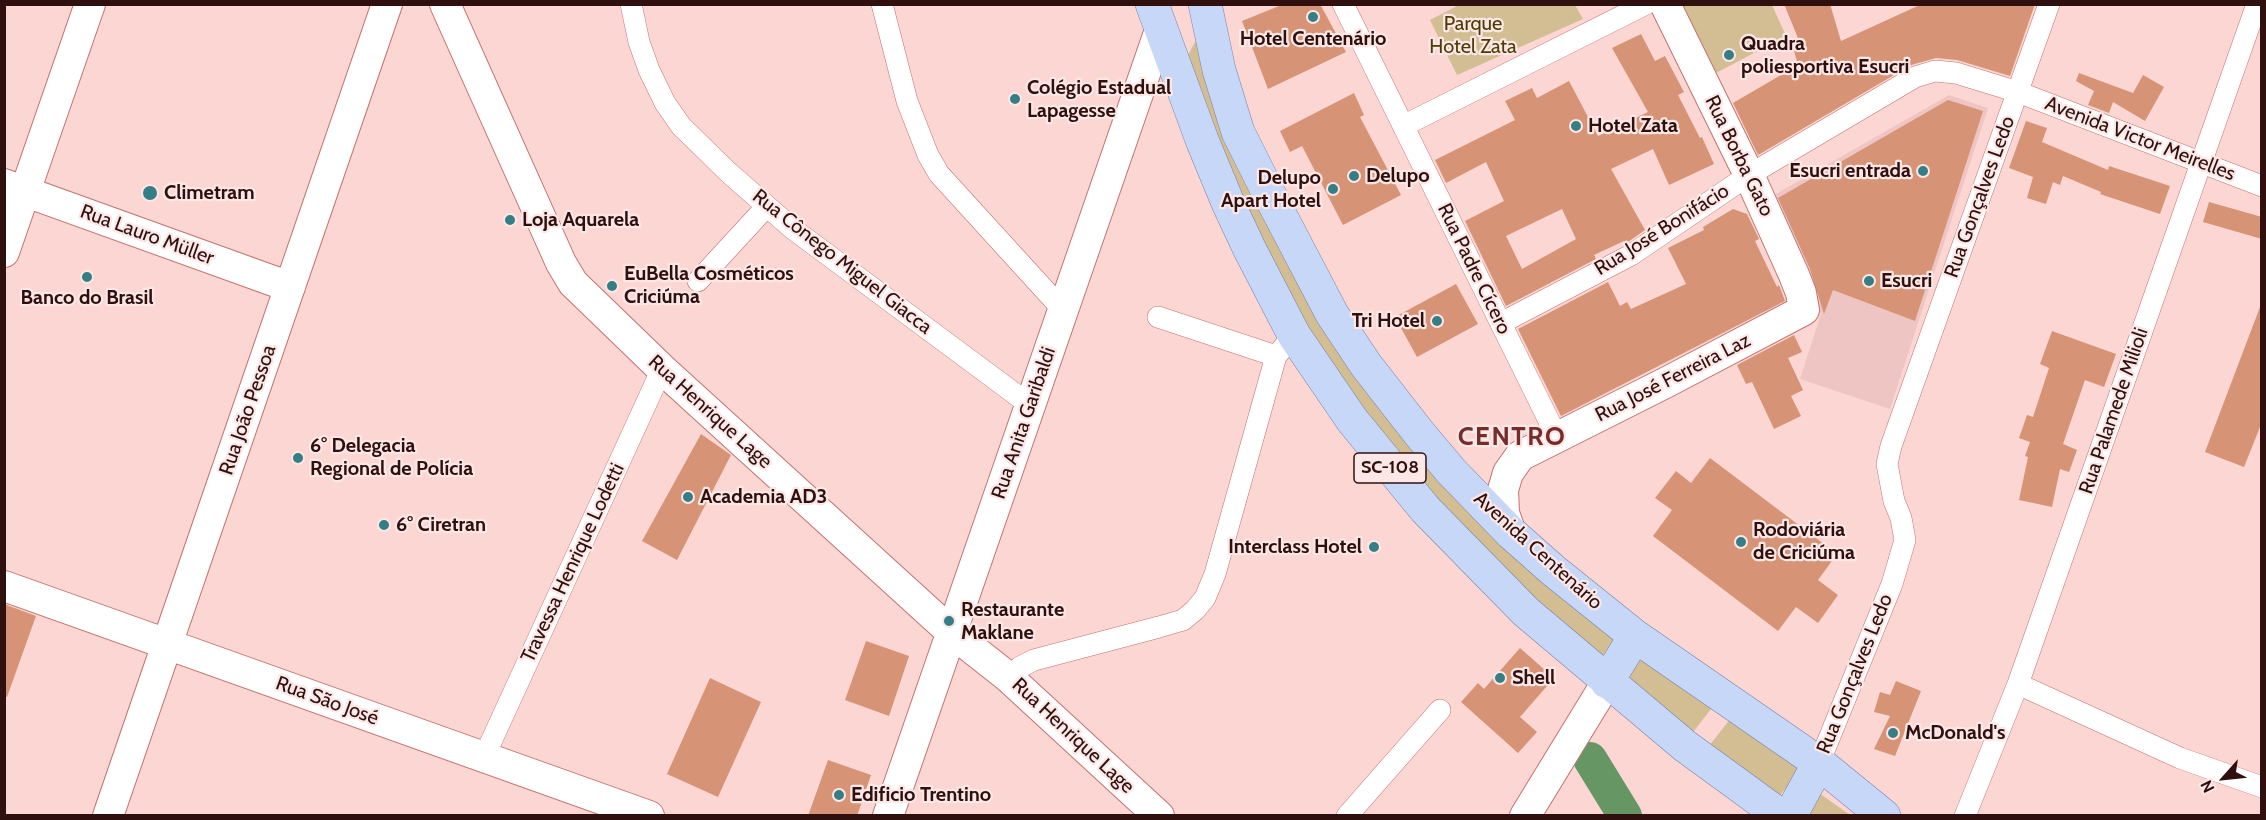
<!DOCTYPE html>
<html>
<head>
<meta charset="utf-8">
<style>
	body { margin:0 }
	#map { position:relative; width:2266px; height:820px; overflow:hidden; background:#fbd6d3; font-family:Cabin,sans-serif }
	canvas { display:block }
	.frame { position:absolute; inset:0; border:6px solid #30100f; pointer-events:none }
	.north { position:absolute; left:2194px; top:748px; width:60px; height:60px; -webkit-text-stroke:4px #fbe8e6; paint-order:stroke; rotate:243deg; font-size:16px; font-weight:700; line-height:24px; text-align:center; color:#30100f }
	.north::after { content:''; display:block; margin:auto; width:21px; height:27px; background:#30100f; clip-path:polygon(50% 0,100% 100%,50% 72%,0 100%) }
</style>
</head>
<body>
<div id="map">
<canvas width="2266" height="820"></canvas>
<div class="frame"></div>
<div class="north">N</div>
</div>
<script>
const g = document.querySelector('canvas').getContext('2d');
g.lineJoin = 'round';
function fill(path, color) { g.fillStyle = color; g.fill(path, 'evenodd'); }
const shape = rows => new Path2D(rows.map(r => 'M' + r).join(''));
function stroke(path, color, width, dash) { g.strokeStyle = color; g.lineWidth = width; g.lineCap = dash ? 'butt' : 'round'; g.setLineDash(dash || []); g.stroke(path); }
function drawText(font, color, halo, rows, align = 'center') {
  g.font = font + ' Cabin,sans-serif'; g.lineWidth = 4.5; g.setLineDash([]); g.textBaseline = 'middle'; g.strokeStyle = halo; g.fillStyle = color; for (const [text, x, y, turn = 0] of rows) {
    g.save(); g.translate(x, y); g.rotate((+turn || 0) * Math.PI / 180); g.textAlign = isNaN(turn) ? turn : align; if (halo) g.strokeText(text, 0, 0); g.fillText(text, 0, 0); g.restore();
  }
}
const built = shape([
	[1949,95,1988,108,1890,409,1800,379,1821,314,1769,198]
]);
const green = shape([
	[1459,5,1575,5,1583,19,1457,75,1430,20],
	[1683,5,1772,5,1786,36,1716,73],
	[1200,33,1354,365,1617,634,1600,660,1485,558,1332,377,1236,206,1183,64],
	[1634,651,1711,709,1690,736,1617,682],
	[1731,718,1804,769,1778,797,1709,746],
	[1819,793,1850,815,1812,815,1808,813]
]);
const river = shape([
	[1590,759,1625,816]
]);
const building = shape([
	[1284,4,1320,4,1346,52,1268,89,1242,21],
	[1784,4,1830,4,1841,41,1922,4,2035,4,2010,76,1957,60,1936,58,1911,65,1758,155,1733,103,1798,65,1793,47,1800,43],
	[1641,34,1655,61,1665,56,1684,92,1678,95,1700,138,1702,137,1714,164,1669,185,1653,149,1611,169,1645,230,1625,244,1624,241,1594,255,1596,259,1506,306,1465,221,1504,201,1486,162,1446,183,1435,160,1515,120,1505,101,1532,88,1537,98,1569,81,1598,136,1648,112,1612,48],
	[1562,209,1576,239,1522,269,1506,236],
	[2079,73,2133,93,2143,75,2164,87,2145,121,2113,102,2109,113,2088,105,2094,91,2076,81],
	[1354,93,1364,115,1360,117,1401,195,1343,225,1302,146,1290,152,1280,131],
	[1948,100,1983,111,1915,321,1833,290,1824,314,1810,269,1778,198],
	[2026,121,2047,128,2042,142,2108,170,2109,166,2170,186,2160,214,2100,194,2101,192,2063,176,2060,185,2053,182,2046,204,2027,198,2033,177,2009,168],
	[2209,202,2262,217,2262,239,2203,222],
	[1733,209,1747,214,1759,239,1755,241,1777,287,1779,285,1785,301,1561,416,1518,329,1608,282,1620,306,1627,302,1631,309,1686,284,1668,248,1704,230,1703,227],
	[1456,284,1478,324,1417,357,1395,317],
	[2260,307,2262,422,2244,467,2205,452],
	[2052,331,2116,354,2104,387,2085,380,2063,444,2077,450,2069,472,2060,469,2052,507,2019,500,2028,457,2025,456,2030,442,2019,438,2027,415,2033,417,2049,368,2040,364],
	[1794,335,1802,352,1788,358,1803,390,1791,396,1801,416,1774,429,1752,382,1746,384,1737,365],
	[701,434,731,455,677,560,642,541],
	[1710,458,1837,554,1818,580,1838,595,1818,623,1796,607,1778,631,1653,536,1672,510,1655,498,1676,471,1691,483],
	[4,604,36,616,7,697,4,697],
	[866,641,909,656,889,716,845,700],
	[1520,648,1554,678,1520,717,1537,732,1518,753,1461,702,1478,683,1484,689],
	[710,678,761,702,718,797,667,774],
	[1896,681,1921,691,1895,756,1874,749,1890,716,1874,712,1880,692,1890,695],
	[828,760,871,775,857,816,808,816]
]);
const street = shape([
	[631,4,639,42,649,70,665,103,681,126,728,172,793,229,1030,405],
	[882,4,907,101,928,155,939,174,1063,310],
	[1343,4,1557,437],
	[1403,126,1646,4],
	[698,281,767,206],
	[1158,317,1276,356],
	[1501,323,1631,255,1749,175,1915,77,1935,71,1956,73,2018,92,2262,186],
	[1008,677,1020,667,1034,660,1159,627,1183,620,1195,610,1205,598,1215,574,1276,356,1294,335],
	[2018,684,2180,758,2262,787],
	[484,757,662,369],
	[1819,763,1892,584,1905,540,1901,518,1894,501,1887,464,1891,446,2049,4],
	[1347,816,1440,710],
	[1965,816,2018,684,2257,4]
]);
const secondary = shape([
	[445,4,561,263,573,283,662,369,951,632,1008,677,1159,816],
	[4,184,290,287],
	[4,252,90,4],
	[1511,533,1504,513,1503,490,1508,473,1520,456,1667,382,1804,310,1801,293,1794,275,1749,175,1665,4],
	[4,586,649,816],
	[108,816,387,4],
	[888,816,1160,30],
	[1525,816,1607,682]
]);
const primary = shape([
	[1152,4,1202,140,1228,203,1249,248,1294,335,1352,420,1425,509,1526,612,1685,746,1781,816],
	[1205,4,1219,70,1238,132,1265,186,1332,314,1366,365,1419,433,1451,471,1511,533,1554,571,1635,636,1819,763,1884,816],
	[1607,682,1635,636],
	[1790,816,1819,763]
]);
const markers = [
	[1313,17,6,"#357e85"],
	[1729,55,6,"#357e85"],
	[1015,99,6,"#357e85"],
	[1576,126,6,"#357e85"],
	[1923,171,6,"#357e85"],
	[1354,176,6,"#357e85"],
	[1333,189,6,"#357e85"],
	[150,193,8,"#357e85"],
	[510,220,6,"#357e85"],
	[87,277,6,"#357e85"],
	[1869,281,6,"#357e85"],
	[612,286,6,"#357e85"],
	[1437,321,6,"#357e85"],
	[298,458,6,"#357e85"],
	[688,497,6,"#357e85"],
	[384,525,6,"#357e85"],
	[1741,542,6,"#357e85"],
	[1374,547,6,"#357e85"],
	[949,621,6,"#357e85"],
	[1500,678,6,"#357e85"],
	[1893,733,6,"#357e85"],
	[839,795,6,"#357e85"]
];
const shields = [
	[1390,468,72]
];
const shieldNames = [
	["SC-108",1390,468]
];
const parkNames = [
	["Parque",1473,24],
	["Hotel Zata",1473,47]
];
const poiNames = [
	["Hotel Centenário",1313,39,"center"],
	["Quadra",1741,44],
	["poliesportiva Esucri",1741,67],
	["Colégio Estadual",1027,88],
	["Lapagesse",1027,111],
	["Hotel Zata",1588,126],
	["Esucri entrada",1911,171,"right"],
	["Delupo",1366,176],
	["Delupo",1321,178,"right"],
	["Apart Hotel",1321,201,"right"],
	["Climetram",164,193],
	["Loja Aquarela",522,220],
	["EuBella Cosméticos",624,274],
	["Criciúma",624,297],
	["Esucri",1881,281],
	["Banco do Brasil",87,298,"center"],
	["Tri Hotel",1425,321,"right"],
	["6° Delegacia",310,446],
	["Regional de Polícia",310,469],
	["Academia AD3",700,497],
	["6° Ciretran",396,525],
	["Rodoviária",1753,530],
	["de Criciúma",1753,553],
	["Interclass Hotel",1362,547,"right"],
	["Restaurante",961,610],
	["Maklane",961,633],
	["Shell",1512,678],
	["McDonald's",1905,733],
	["Edificio Trentino",851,795]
];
const streetNames = [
	["Avenida Victor Meirelles",2140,139,21],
	["Rua Borba Gato",1739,156,64],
	["Rua Gonçalves Ledo",1980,197,-70],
	["Rua José Bonifácio",1662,230,-32],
	["Rua Lauro Müller",147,235,20],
	["Rua Cônego Miguel Giacca",842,262,38],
	["Rua Padre Cícero",1474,269,64],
	["Rua José Ferreira Laz",1673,378,-27],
	["Rua João Pessoa",248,410,-71],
	["Rua Palamede Milioli",2114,411,-71],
	["Rua Henrique Lage",710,412,42],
	["Rua Anita Garibaldi",1024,423,-71],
	["Avenida Centenário",1538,551,42],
	["Travessa Henrique Lodetti",573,563,-65],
	["Rua Gonçalves Ledo",1855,674,-68],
	["Rua São José",327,701,20],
	["Rua Henrique Lage",1073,736,43]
];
const districtNames = [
	["CENTRO",1512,437]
];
fill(built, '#eec5c3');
fill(green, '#d3bd92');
stroke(river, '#659664', 34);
fill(building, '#d69376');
stroke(street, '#c4726d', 22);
stroke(secondary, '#c4726d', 32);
stroke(primary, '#7980a4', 34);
stroke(street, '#fff', 21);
stroke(secondary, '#fff', 30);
stroke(primary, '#c6d7f8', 33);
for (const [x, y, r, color] of markers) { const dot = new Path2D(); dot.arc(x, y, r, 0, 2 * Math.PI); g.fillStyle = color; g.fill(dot); stroke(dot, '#fbe8e6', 2); }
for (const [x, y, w] of shields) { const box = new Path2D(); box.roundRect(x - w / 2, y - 15, w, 30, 4.5); g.fillStyle = '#fbe8e6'; g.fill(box); stroke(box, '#30100f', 1.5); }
drawText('bold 18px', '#30100f', null, shieldNames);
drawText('20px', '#4f3a03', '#fbe8e6', parkNames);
drawText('bold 20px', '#30100f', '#fbe8e6', poiNames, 'left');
drawText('20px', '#30100f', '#fbe8e6', streetNames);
g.letterSpacing = '1.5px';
drawText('bold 26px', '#762c2b', '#fbe8e6', districtNames);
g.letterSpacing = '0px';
</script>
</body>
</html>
